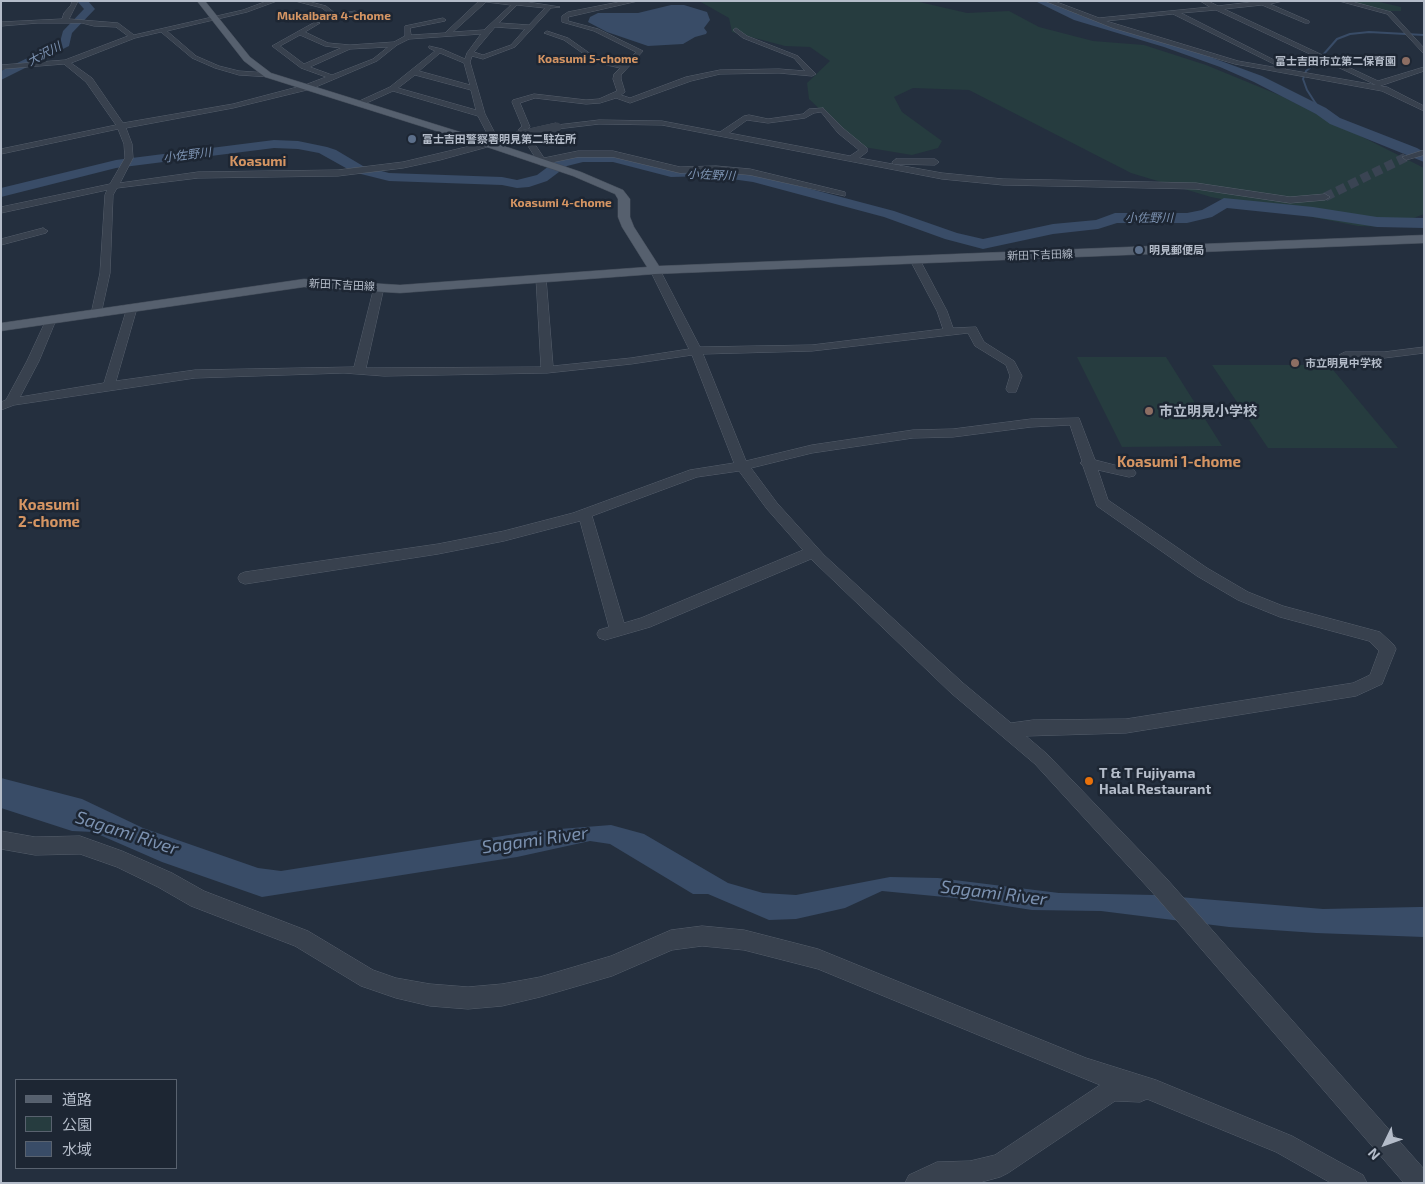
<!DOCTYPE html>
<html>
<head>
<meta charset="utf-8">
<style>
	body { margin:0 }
	#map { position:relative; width:1425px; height:1184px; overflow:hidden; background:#242f3e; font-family:"Exo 2","Noto Sans JP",sans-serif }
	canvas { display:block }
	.frame { position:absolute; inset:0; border:2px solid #b4bcc9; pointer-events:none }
	.legend { position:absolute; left:15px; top:1079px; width:162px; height:90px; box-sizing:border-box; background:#1d2633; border:1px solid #59626f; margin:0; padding:6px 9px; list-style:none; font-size:15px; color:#b4bcc9 }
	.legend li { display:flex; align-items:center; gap:10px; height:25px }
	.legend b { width:25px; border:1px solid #59626f }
	.north { position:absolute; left:1360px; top:1119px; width:50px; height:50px; -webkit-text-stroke:4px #1d2633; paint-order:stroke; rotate:228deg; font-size:14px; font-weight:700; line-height:20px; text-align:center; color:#b4bcc9 }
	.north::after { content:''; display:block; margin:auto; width:18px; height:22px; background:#b4bcc9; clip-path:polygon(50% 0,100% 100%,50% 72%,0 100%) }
</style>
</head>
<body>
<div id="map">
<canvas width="1425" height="1184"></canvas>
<div class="frame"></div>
<ul class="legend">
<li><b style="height:6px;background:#56606e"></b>道路</li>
<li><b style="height:14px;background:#263c3f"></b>公園</li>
<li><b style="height:14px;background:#394c67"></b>水域</li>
</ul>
<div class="north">N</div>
</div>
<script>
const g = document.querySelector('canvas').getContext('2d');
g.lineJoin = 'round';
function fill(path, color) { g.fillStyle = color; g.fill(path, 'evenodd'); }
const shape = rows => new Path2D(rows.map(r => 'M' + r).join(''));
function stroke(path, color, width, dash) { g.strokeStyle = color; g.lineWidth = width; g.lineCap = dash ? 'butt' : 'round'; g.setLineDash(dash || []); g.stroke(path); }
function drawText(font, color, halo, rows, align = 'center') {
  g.font = font + ' "Exo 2","Noto Sans JP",sans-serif'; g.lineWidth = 5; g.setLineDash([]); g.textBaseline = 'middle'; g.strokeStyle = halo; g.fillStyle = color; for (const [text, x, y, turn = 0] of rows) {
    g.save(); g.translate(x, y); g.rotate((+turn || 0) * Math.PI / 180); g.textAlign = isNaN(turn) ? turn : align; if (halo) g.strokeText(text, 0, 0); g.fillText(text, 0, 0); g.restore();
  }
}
const green = shape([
	[699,1,915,1,967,13,1009,11,1039,27,1093,41,1144,45,1206,65,1279,95,1424,168,1424,214,1391,227,1358,226,1211,197,1131,173,969,90,913,88,894,97,902,112,942,141,938,148,912,155,858,146,809,99,807,83,830,61,810,47,785,46,732,32,729,18],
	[1346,1,1375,1,1401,7,1401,11,1388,11],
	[1077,357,1166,357,1222,446,1122,447],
	[1212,365,1329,365,1398,448,1268,448]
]);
const water = shape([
	[671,5,684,5,707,12,710,20,704,28,707,32,706,34,695,37,683,44,648,46,607,32,588,22,590,17,598,13,638,13],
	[1,778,82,799,143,828,258,868,281,871,534,831,611,825,644,834,728,883,763,893,796,895,890,877,938,878,1059,893,1155,895,1323,909,1419,907,1424,907,1424,937,1316,933,1229,927,1101,911,1032,910,955,898,882,891,845,908,796,919,769,920,708,894,693,894,610,844,590,841,517,857,262,897,162,862,93,832,72,831,1,808]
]);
const streamFar1 = shape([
	[1316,104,1307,90,1303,79,1306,71,1316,63,1337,39,1350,34,1369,32,1424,35]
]);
const stream = shape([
	[1315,103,1321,111]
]);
const river = shape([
	[77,1,88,1,95,9,72,33,69,46,1,80,1,71,60,42,63,31,84,9,77,1],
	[1035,1,1049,1,1082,16,1172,43,1262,76,1326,108,1340,118,1417,148,1424,152,1424,162,1330,124,1316,114,1254,82,1220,67,1164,47,1074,20,1035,1],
	[274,140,298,141,327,147,336,150,363,166,389,173,502,177,517,180,537,175,557,160,583,154,613,154,671,169,710,168,754,174,894,211,957,233,983,239,1053,224,1096,220,1115,213,1187,213,1202,210,1224,198,1313,207,1377,217,1424,218,1424,228,1377,227,1313,217,1227,208,1212,217,1187,223,1117,223,1098,229,1053,234,983,249,945,239,884,217,753,182,710,176,671,177,613,162,583,162,567,166,547,181,529,187,517,188,502,185,389,181,353,172,319,153,298,149,274,148,116,168,1,197,1,188,116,160,274,140]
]);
const minorTunnel = shape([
	[1325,197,1406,157]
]);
const minor = shape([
	[72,1,78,1,69,19,118,23,134,35,243,10,267,1,277,1,247,12,167,31,196,56,219,66,239,71,268,73,272,75,271,77,239,75,215,68,192,58,161,32,135,38,71,63,92,78,123,123,233,104,305,85,326,77,301,68,272,46,315,22,320,23,305,32,328,43,350,45,394,42,405,36,405,26,443,18,446,20,445,21,410,28,411,35,445,33,479,1,521,1,560,7,551,8,515,47,483,59,472,56,470,62,485,114,498,139,517,134,521,136,520,138,440,160,403,168,338,176,198,178,117,188,113,195,110,273,101,314,96,317,91,314,100,273,105,195,107,190,1,213,1,207,110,184,125,158,124,144,118,129,1,154,1,149,116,125,86,82,64,64,1,69,1,65,65,60,128,36,116,27,94,26,82,23,38,23,1,26,1,22,62,19,64,13,71,5,72,1],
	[486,2,511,5,484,30,453,32,486,2],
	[517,5,545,8,529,25,499,23,517,5],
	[495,27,525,29,511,45,483,55,474,52,495,27],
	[481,34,467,53,465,59,442,49,429,46,429,48,435,51,390,87,355,103,362,105,393,91,478,116,491,141,403,162,338,170,198,172,120,183,133,158,132,144,126,128,233,108,311,89,377,61,397,45,409,39,481,34],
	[300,35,325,46,341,48,304,64,280,46,300,35],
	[388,47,373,59,332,75,310,67,350,49,388,47],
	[440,53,464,63,470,85,419,71,440,53],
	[415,75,471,90,476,110,398,88,415,75],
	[295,1,307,1,326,6,336,14,355,11,358,13,335,18,322,8,295,1],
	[624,1,638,1,568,17,568,21,598,29,643,51,621,75,621,79,625,92,621,95,630,98,686,77,720,70,779,69,805,71,794,58,743,38,733,30,736,28,747,36,798,56,816,74,812,76,779,73,720,74,691,81,630,103,616,98,600,103,586,104,535,98,520,103,530,127,526,131,544,158,578,151,613,151,680,167,716,166,750,169,845,192,845,196,750,175,716,172,680,173,613,157,578,157,540,165,518,130,522,126,512,102,513,100,534,94,586,100,599,99,617,91,613,79,614,74,620,68,607,65,591,59,564,40,544,33,547,31,568,38,595,57,610,62,624,64,636,52,594,31,562,22,562,16,568,12,624,1],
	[1045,1,1054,1,1099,18,1210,7,1200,1,1208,1,1218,6,1260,1,1283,1,1270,4,1309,21,1309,23,1305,23,1262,5,1224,9,1378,81,1424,67,1424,71,1380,86,1387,87,1424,106,1424,111,1382,91,1235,64,1113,28,1045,1],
	[1216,10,1376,85,1238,61,1106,21,1173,14,1282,68,1286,68,1286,66,1181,13,1216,10],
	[1339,1,1350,1,1391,12,1424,48,1424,54,1387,14,1339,1],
	[823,108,844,129,867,148,867,152,859,158,942,173,1003,179,1196,183,1290,197,1325,194,1330,197,1325,200,1290,203,1196,189,1003,185,942,179,662,125,599,124,557,129,553,127,557,125,599,120,662,121,720,132,744,116,749,115,768,119,803,114,809,109,823,108],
	[821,112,838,133,859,150,850,156,729,133,747,120,768,123,805,118,814,113,821,112],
	[1424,150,1424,155,1406,160,1402,157,1424,150],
	[896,159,935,159,939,162,935,165,893,164,892,162,896,159],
	[43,228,48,231,46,233,1,245,1,239,43,228],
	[915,257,920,260,947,311,953,328,976,327,984,342,1014,361,1022,376,1016,392,1008,392,1006,389,1010,376,1006,365,975,346,968,333,812,351,703,354,746,461,812,445,913,430,953,429,1031,419,1079,418,1095,460,1134,470,1136,473,1134,476,1129,477,1098,470,1108,500,1207,568,1248,592,1283,606,1380,632,1394,645,1396,649,1382,684,1356,696,1126,733,1026,736,1047,754,1166,878,1424,1169,1424,1183,1404,1183,1152,892,1035,764,951,693,811,559,650,627,605,640,599,638,597,634,599,630,609,627,580,521,504,541,438,554,245,584,240,582,238,578,240,574,245,572,438,544,504,531,573,513,690,470,734,463,692,355,631,364,547,373,384,376,344,373,195,378,14,405,1,410,1,402,6,400,27,361,46,320,51,317,56,320,39,361,20,397,104,383,127,308,132,305,137,308,116,381,195,370,354,367,374,287,379,284,384,287,366,368,541,367,536,278,541,275,546,278,553,366,631,358,689,349,650,270,655,267,660,270,700,347,812,345,943,329,937,311,910,260,915,257],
	[1070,425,1082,461,1080,463,1083,466,1097,506,1197,576,1238,600,1280,617,1369,641,1379,651,1370,675,1353,683,1126,719,1033,720,1011,723,963,683,824,555,777,503,751,468,812,453,913,438,953,437,1031,427,1070,425],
	[739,471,767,509,803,550,641,618,624,623,592,516,697,477,739,471],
	[1424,347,1424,353,1384,358,1345,358,1339,355,1345,352,1384,352,1424,347],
	[1,831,35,837,80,836,122,851,172,873,204,891,308,931,373,970,396,978,430,984,468,987,502,984,540,977,611,956,671,930,702,926,744,930,818,949,1086,1058,1156,1080,1292,1136,1363,1175,1367,1183,1331,1183,1276,1152,1147,1099,1140,1102,1115,1101,1008,1173,1000,1177,978,1183,905,1183,909,1175,937,1162,970,1161,995,1155,1100,1085,818,969,744,950,702,946,672,950,612,976,540,997,502,1006,468,1009,430,1006,396,998,361,986,295,946,191,906,158,887,117,867,80,854,35,855,1,849,1,831]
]);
const major = shape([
	[197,1,205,1,250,57,271,73,492,142,581,172,623,190,630,199,630,217,634,227,659,266,1424,235,1424,243,655,274,400,293,304,287,1,331,1,323,304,279,400,285,647,267,622,227,618,217,618,199,615,194,573,176,484,146,265,77,244,61,197,1]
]);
const minorBridge = shape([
	[517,136,557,127]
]);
const markers = [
	[1406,61,5,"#8d6e63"],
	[412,139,5,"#5c6f8a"],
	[1139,250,5,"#5c6f8a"],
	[1295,363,5,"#8d6e63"],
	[1149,411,5,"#8d6e63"],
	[1089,781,5,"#e8710a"]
];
const farPoinames = [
	["富士吉田市立第二保育園",1396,61,"right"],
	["富士吉田警察署明見第二駐在所",422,139],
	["明見郵便局",1149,250],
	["市立明見中学校",1305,363]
];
const farStreetnames = [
	["新田下吉田線",1040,255,-2],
	["新田下吉田線",342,285,3]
];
const farNeighbourhoodnames = [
	["Mukaibara 4-chome",334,16],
	["Koasumi 5-chome",588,59],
	["Koasumi 4-chome",561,203]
];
const farWaternames = [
	["大沢川",44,54,-28],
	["小佐野川",187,155,-7],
	["小佐野川",711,175,3],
	["小佐野川",1149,218]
];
const farQuarternames = [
	["Koasumi",258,161]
];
const poiNames = [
	["市立明見小学校",1159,411],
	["T & T Fujiyama",1099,773],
	["Halal Restaurant",1099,789]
];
const neighbourhoodNames = [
	["Koasumi 1-chome",1179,462],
	["Koasumi",49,505],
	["2-chome",49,522]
];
const nearWaternames = [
	["Sagami River",127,833,18],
	["Sagami River",535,840,-8],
	["Sagami River",994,893,7]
];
fill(green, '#263c3f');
fill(water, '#394c67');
stroke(streamFar1, '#394c67', 2);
stroke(stream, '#394c67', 2.5);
fill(river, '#394c67');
stroke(minorTunnel, '#3a4453', 9, [9, 4.5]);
stroke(minor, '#565f6c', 1);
stroke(major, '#414a57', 1);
fill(minor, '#38414e');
fill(major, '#56606e');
stroke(minorBridge, '#565f6c', 9, []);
stroke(minorBridge, '#38414e', 9);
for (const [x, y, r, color] of markers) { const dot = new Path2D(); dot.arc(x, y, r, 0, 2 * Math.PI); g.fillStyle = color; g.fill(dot); stroke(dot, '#1d2633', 2); }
drawText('bold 11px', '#b4bcc9', '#1d2633', farPoinames, 'left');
drawText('11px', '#b4bcc9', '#1d2633', farStreetnames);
drawText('bold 12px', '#d59563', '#1d2633', farNeighbourhoodnames);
drawText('italic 12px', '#7c92b1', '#1d2633', farWaternames);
drawText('bold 14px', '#d59563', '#1d2633', farQuarternames);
drawText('bold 14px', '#b4bcc9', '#1d2633', poiNames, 'left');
drawText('bold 15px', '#d59563', '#1d2633', neighbourhoodNames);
drawText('italic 18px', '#7c92b1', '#1d2633', nearWaternames);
</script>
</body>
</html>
